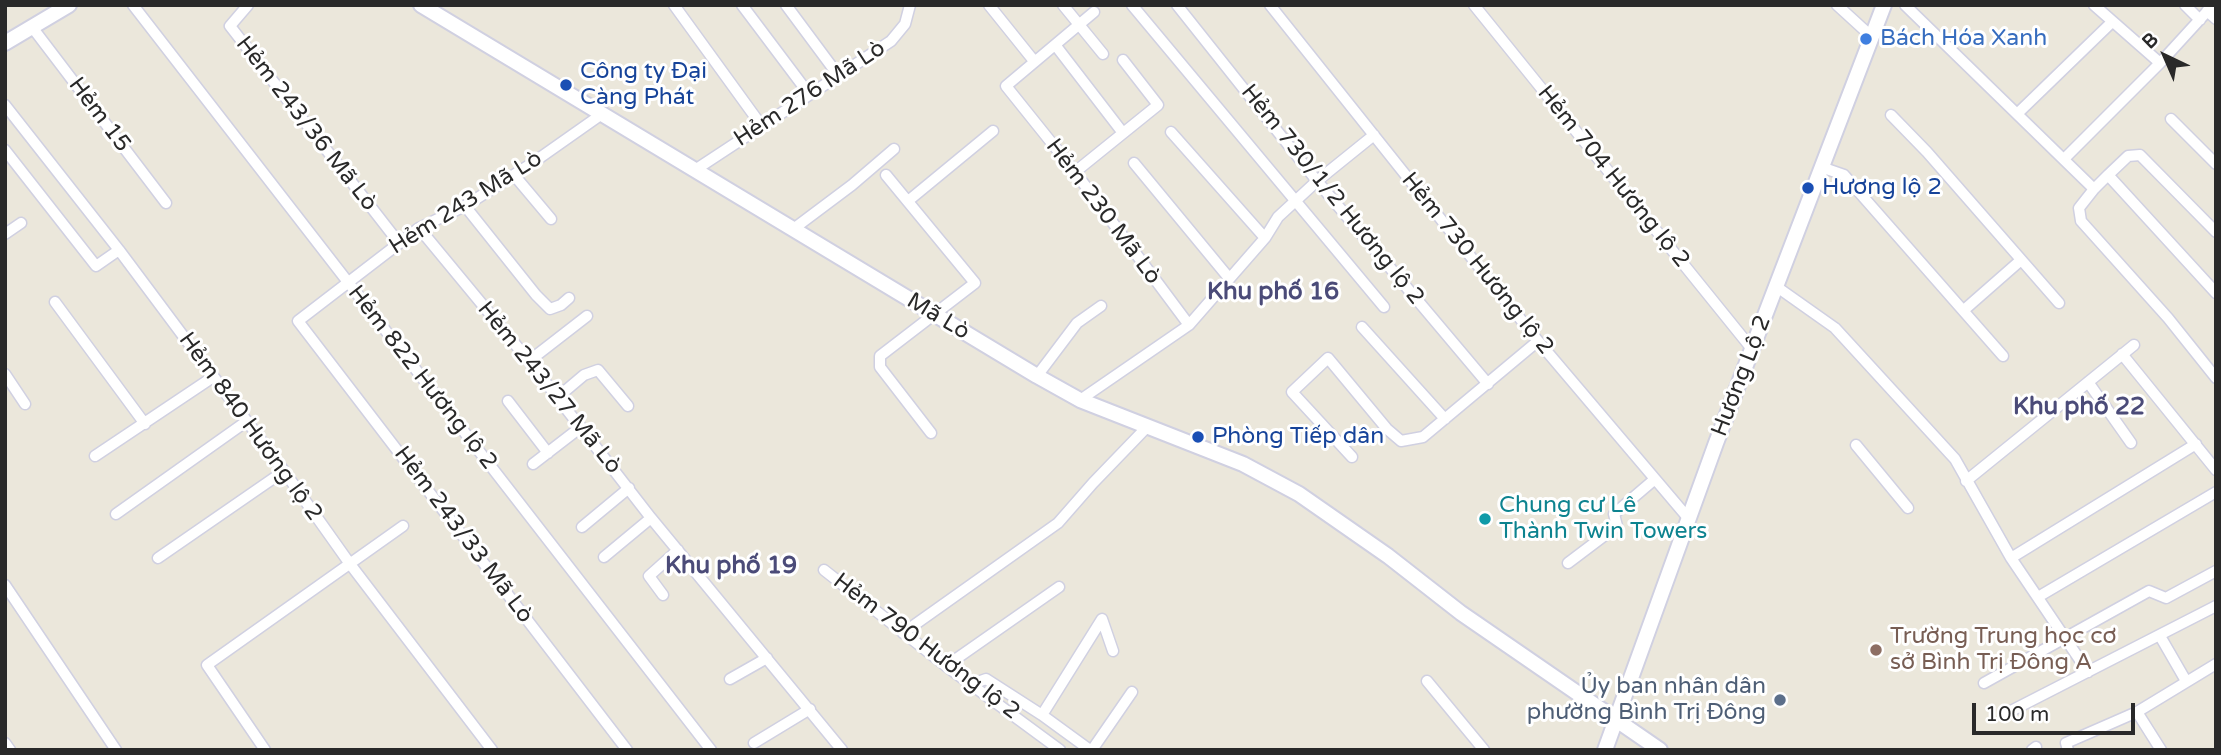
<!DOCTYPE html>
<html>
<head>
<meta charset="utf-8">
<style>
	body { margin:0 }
	#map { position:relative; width:2221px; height:755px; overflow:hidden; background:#ebe7db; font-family:"Varela Round",sans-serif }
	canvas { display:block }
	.frame { position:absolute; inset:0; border:7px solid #292929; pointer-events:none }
	.north { position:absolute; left:2130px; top:21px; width:70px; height:70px; -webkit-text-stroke:5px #fff; paint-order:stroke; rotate:316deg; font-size:19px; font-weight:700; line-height:28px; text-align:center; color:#292929 }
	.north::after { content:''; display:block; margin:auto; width:24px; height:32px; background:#292929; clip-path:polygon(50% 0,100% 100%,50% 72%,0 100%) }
	.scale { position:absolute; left:1972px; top:703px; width:163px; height:32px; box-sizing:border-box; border:4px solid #292929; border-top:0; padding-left:9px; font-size:21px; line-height:24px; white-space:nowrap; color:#292929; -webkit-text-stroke:5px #fff; paint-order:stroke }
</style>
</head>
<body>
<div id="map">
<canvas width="2221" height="755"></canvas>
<div class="frame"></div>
<div class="north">B</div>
<div class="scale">100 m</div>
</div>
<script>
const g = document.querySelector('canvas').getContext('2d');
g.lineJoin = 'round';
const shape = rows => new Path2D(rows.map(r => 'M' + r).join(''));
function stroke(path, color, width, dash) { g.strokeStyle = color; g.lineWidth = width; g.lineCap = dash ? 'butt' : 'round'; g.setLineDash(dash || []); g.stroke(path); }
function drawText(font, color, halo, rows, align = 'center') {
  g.font = font + ' "Varela Round",sans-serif'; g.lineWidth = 6; g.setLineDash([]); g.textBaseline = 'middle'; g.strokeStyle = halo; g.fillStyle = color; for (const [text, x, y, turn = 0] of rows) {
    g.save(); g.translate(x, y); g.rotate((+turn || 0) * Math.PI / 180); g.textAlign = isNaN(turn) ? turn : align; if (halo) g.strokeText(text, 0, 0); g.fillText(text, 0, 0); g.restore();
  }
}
const street = shape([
	[133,5,711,750],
	[248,5,230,26,399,243],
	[674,5,761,125],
	[742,5,809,94],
	[786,5,838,75],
	[989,5,1034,61],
	[1063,5,1103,54],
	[1132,5,1384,307],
	[1177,5,1317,181,1488,384],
	[1270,5,1538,341,1689,519],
	[1474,5,1752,349],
	[1837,5,1872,37],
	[1905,5,2094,189,2079,208,2081,221,2168,318,2216,378],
	[2094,5,2160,63],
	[2185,5,2200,20],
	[2207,11,2216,19],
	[32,27,166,203],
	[1056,46,1123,133],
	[5,105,119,250,284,471,350,564,492,750],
	[602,114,531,164,465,206,419,228,298,321,627,750],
	[2017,114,2112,22],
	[1891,115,1927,152,2059,303],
	[2171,119,2216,164],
	[1171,132,1265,238],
	[5,150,96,266,119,250],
	[2064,159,2160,63,2213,5],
	[1134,163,1229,278],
	[1821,167,1844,175,2003,356],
	[695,170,891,41,905,24,910,5],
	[1075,172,1158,105,1123,60],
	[514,175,551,219],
	[886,175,975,283,880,356,880,367,931,433],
	[2108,175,2128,156,2140,155,2216,232],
	[2094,189,2108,175,2216,293],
	[908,201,993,131],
	[465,206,536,295,550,309,561,305,569,298],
	[419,228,529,361,651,518,842,750],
	[792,230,852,185,894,149],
	[5,234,21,223],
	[1777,287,1835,328,1955,459,2011,558,2088,672],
	[55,302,145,424],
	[1964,310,2021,260],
	[1189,325,1265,238,1278,217,1317,181,1374,135],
	[1362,327,1445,419],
	[2122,354,2216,470],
	[529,361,587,316],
	[5,374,25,404],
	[1037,376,1077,323,1101,306],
	[2088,382,2131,443],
	[558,397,584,375,598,370,628,406],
	[1080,400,1189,325,1075,172,1006,86,1094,12],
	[508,401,548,453],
	[1856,445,1908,508],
	[95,456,213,377],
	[1352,457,1292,392,1328,358,1387,429,1401,441,1423,437,1538,341],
	[533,464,581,427],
	[1966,481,2134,345],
	[116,514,247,421],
	[582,527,629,488],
	[604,557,651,518],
	[158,558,284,471],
	[2011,558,2196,444],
	[1568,563,1617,526,1614,514,1655,479],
	[824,570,946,666,1060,750],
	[5,585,116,750],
	[663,595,649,576,678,550],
	[2038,597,2216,492],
	[903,633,1058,523,1093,483,1147,427],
	[2160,636,2186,681],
	[946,666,1059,587],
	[730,679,767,658],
	[1427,681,1484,750],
	[1984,683,2149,591,2166,598,2216,571],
	[972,684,986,679,1042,715,1090,750],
	[2137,712,2161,750],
	[2007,713,2216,606],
	[1042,715,1102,619,1113,651],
	[5,743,10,750],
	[754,743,810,709],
	[265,750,207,665,403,526],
	[1092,750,1132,692],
	[2032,750,2036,747],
	[2068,750,2066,743,2137,712,2216,664]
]);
const secondary = shape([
	[421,5,1037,376,1080,400,1243,464,1299,494,1388,556,1461,613,1660,750],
	[5,43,69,5],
	[1605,750,1716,443,1884,5]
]);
const markers = [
	[1866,39,7,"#3f7fe0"],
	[566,85,7,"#1a4fb4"],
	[1808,188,7,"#1a4fb4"],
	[1198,437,7,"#1a4fb4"],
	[1485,519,7,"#0f9aa8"],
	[1876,650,7,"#8d6e63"],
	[1780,700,7,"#5c6f8a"]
];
const shopNames = [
	["Bách Hóa Xanh",1880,39]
];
const transitNames = [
	["Công ty Đại",580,72],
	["Càng Phát",580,98],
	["Hương lộ 2",1822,188],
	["Phòng Tiếp dân",1212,437]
];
const streetNames = [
	["Hẻm 276 Mã Lò",810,94,-33],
	["Hẻm 15",99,115,53],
	["Hẻm 243/36 Mã Lò",306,124,52],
	["Hẻm 704 Hương lộ 2",1613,177,51],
	["Hẻm 730/1/2 Hương lộ 2",1332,195,51],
	["Hẻm 243 Mã Lò",466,203,-32],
	["Hẻm 230 Mã Lò",1103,212,53],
	["Hẻm 730 Hương lộ 2",1477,264,51],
	["Mã Lò",938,317,31],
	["Hương Lộ 2",1742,376,-69],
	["Hẻm 822 Hương lộ 2",422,378,52],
	["Hẻm 243/27 Mã Lò",549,388,51],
	["Hẻm 840 Hương lộ 2",250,427,54],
	["Hẻm 243/33 Mã Lò",463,535,53],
	["Hẻm 790 Hương lộ 2",926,647,37]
];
const cultureNames = [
	["Chung cư Lê",1499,506],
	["Thành Twin Towers",1499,532]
];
const educationNames = [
	["Trường Trung học cơ",1890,637],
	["sở Bình Trị Đông A",1890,663]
];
const serviceNames = [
	["Ủy ban nhân dân",1766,687],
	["phường Bình Trị Đông",1766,713]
];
const neighbourhoodNames = [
	["Khu phố 16",1273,293],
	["Khu phố 22",2079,408],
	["Khu phố 19",731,567]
];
stroke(street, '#d0d0e1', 13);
stroke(secondary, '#d0d0e1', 18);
stroke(street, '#fff', 10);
stroke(secondary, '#fff', 14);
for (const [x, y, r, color] of markers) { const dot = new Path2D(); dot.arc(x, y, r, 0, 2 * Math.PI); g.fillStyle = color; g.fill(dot); stroke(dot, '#fff', 2.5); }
drawText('23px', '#366cbe', '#fff', shopNames, 'left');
drawText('23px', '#164399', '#fff', transitNames, 'left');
drawText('23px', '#292929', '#fff', streetNames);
drawText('23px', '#0d838f', '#fff', cultureNames, 'left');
drawText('23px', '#785e54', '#fff', educationNames, 'left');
drawText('23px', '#4e5e75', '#fff', serviceNames, 'right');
drawText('bold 24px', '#4b4b78', '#fff', neighbourhoodNames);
</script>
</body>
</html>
